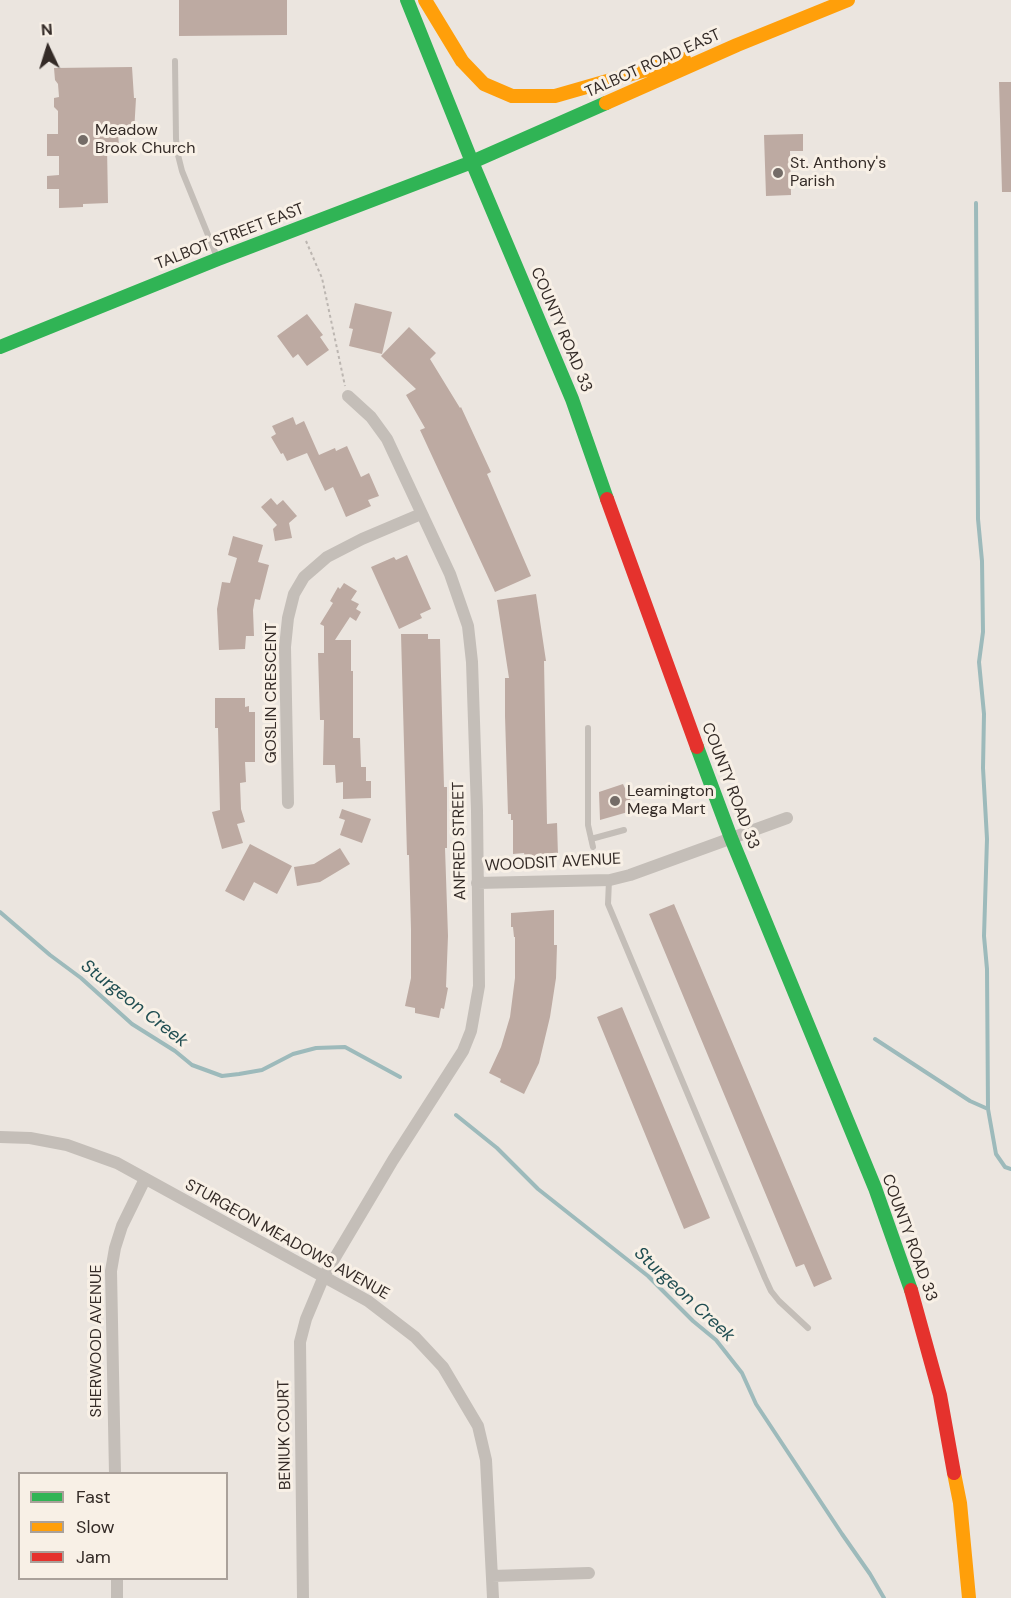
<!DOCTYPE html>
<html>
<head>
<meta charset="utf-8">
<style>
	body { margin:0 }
	#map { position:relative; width:1011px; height:1598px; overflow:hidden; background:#ebe5df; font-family:"DM Sans",sans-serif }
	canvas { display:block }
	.legend { position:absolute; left:18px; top:1472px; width:210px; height:108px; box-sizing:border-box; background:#f8f0e6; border:2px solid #aaa19a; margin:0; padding:8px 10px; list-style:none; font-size:18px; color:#342b27 }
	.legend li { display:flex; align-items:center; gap:12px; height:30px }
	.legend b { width:30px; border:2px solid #aaa19a }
	.north { position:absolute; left:18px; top:18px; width:60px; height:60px; -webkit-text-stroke:4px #f8f0e6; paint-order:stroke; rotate:356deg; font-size:16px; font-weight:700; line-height:24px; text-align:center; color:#342b27 }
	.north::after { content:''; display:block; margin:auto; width:21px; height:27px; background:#342b27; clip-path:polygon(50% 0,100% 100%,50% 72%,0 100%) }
</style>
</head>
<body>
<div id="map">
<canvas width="1011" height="1598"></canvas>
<ul class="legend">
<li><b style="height:8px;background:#30b455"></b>Fast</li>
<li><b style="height:8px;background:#ff9f0a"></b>Slow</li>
<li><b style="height:8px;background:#e5322d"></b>Jam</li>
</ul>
<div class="north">N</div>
</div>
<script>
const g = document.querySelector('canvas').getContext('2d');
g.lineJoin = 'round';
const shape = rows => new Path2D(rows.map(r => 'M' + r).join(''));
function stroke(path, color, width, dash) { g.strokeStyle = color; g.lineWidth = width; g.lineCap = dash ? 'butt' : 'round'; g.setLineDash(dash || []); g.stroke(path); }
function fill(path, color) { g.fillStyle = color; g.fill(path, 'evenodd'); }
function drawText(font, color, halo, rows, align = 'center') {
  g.font = font + ' "DM Sans",sans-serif'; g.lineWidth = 6; g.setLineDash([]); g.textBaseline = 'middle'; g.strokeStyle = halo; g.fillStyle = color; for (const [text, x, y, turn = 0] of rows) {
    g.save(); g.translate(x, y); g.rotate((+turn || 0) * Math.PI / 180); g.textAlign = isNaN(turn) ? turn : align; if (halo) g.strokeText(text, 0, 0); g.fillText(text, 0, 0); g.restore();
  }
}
const stream = shape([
	[976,203,978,519,982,561,983,632,979,662,984,714,983,768,987,839,984,936,987,969,988,1109,996,1154,1005,1167,1011,1169],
	[0,912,50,955,81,978,132,1024,175,1051,192,1065,222,1076,239,1074,262,1070,293,1054,316,1048,345,1047,400,1077],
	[875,1039,970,1101,988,1109],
	[456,1115,497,1148,538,1189,648,1276,693,1321,716,1340,742,1373,756,1404,842,1534,870,1574,884,1598]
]);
const building = shape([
	[179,0,287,0,287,35,179,36],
	[132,67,134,98,136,98,134,133,118,133,119,146,107,147,108,203,83,204,83,207,59,208,59,189,47,189,47,176,59,175,59,156,47,156,47,134,58,134,58,111,54,107,54,98,59,97,58,84,55,80,54,68],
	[999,82,1011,82,1011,192,1002,192],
	[803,134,803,151,790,151,791,195,766,196,764,135],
	[355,303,392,312,382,354,349,346,353,329,349,328],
	[307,314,323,335,320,337,329,350,307,366,298,354,293,358,277,336],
	[409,327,436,353,430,359,460,408,461,407,491,472,487,474,531,576,495,592,420,430,425,428,406,395,416,389,381,356],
	[293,417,296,425,304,421,319,455,335,448,336,451,347,446,361,477,369,473,379,496,368,500,371,506,346,517,333,487,325,491,307,453,287,461,283,453,281,454,271,437,276,434,272,426],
	[271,498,277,505,283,500,297,516,289,523,292,538,275,541,273,529,277,525,261,507],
	[233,536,263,545,258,562,269,565,260,600,255,599,253,610,254,636,246,636,245,649,219,650,217,609,222,582,230,583,237,558,228,555],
	[407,555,431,609,420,614,422,618,399,629,371,567,394,557,396,560],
	[344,583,357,591,351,600,359,604,356,609,361,612,356,621,350,617,335,640,351,640,351,671,353,671,353,738,360,738,361,767,366,767,366,781,371,781,371,798,343,799,343,782,336,783,335,765,323,765,324,720,320,720,318,653,324,653,324,626,320,624,333,603,330,601,338,587,340,589],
	[536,594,546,661,544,661,547,824,557,823,558,856,525,857,524,853,513,854,513,820,511,820,511,814,508,814,505,716,505,678,509,678,497,600],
	[401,634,428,634,428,639,440,639,444,787,447,787,447,848,445,848,448,936,446,987,448,988,444,1009,441,1008,439,1018,415,1013,415,1008,405,1006,411,978,411,930,409,855,407,855],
	[215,698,245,698,245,707,249,706,249,712,255,712,255,762,245,762,246,782,240,783,241,809,245,822,237,824,243,843,222,849,212,812,220,810,218,728,215,728],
	[623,784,635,810,600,820,599,792],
	[342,809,371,819,362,843,340,835,345,820,339,818],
	[250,844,292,866,277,894,254,882,244,901,225,891],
	[340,848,350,864,320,882,297,886,294,867,314,864],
	[674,904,832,1279,814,1287,804,1264,796,1267,649,914],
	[554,910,554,945,557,945,556,978,550,1017,539,1063,524,1094,500,1082,501,1079,489,1073,501,1047,510,1017,515,978,515,937,514,937,513,927,511,927,511,913],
	[622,1007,710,1218,684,1229,597,1017]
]);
const path = shape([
	[306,241,322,278,345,386]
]);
const lane = shape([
	[175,61,176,139,178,155,182,171,217,257],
	[588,728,588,825,593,847],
	[591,839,624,830],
	[609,880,608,904,765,1278,771,1291,779,1301,808,1328]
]);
const street = shape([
	[288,803,285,647,288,618,294,594,304,577,327,557,362,539,421,514],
	[477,883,610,880,630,875,787,818],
	[0,1137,30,1138,67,1145,117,1163,368,1301,415,1337,443,1367,478,1426,486,1460,493,1598],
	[115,1474,111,1271,115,1248,122,1226,145,1179],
	[492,1576,589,1573],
	[117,1578,117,1598],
	[303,1598,300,1342,306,1319,324,1276,393,1160,463,1051,471,1031,479,986,477,811,472,662,468,626,450,574,387,439,371,417,348,396]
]);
const fast = shape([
	[407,0,472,162,572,399,607,499],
	[0,347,218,259,472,162,606,103],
	[697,747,731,838,875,1188,911,1290]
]);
const slow = shape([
	[425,0,462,61,484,84,512,96,555,96,684,59],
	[606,103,737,45,848,0],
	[954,1473,960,1503,969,1598]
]);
const jam = shape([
	[607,499,697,747],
	[911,1290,940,1395,954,1473]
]);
const markers = [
	[83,140,6,"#746c67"],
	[778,173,6,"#746c67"],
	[615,801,6,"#746c67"]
];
const streetNames = [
	["TALBOT ROAD EAST",653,64,-24],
	["TALBOT STREET EAST",230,237,-21],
	["COUNTY ROAD 33",561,330,67],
	["GOSLIN CRESCENT",272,693,-90],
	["COUNTY ROAD 33",730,786,69],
	["ANFRED STREET",460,841,-91],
	["WOODSIT AVENUE",553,863,-3],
	["COUNTY ROAD 33",909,1238,70],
	["STURGEON MEADOWS AVENUE",287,1240,29],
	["SHERWOOD AVENUE",97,1341,-90],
	["BENIUK COURT",285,1435,-91]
];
const poiNames = [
	["Meadow",95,131],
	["Brook Church",95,149],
	["St. Anthony's",790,164],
	["Parish",790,182],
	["Leamington",627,792],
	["Mega Mart",627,810]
];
const waterNames = [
	["Sturgeon Creek",134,1004,38],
	["Sturgeon Creek",684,1295,43]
];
stroke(stream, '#9dbabb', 4);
fill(building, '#bdaaa2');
stroke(path, '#bcb6b1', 2, [3, 3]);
stroke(lane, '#c4beb8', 6);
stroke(street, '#c4beb8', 12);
stroke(fast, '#30b455', 14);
stroke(slow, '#ff9f0a', 14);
stroke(jam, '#e5322d', 14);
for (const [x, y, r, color] of markers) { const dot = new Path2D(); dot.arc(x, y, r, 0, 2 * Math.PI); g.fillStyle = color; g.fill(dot); stroke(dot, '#f8f0e6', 2); }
drawText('16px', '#342b27', '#f8f0e6', streetNames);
drawText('16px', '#342b27', '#f8f0e6', poiNames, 'left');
drawText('italic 18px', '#204e52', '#f8f0e6', waterNames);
</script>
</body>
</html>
